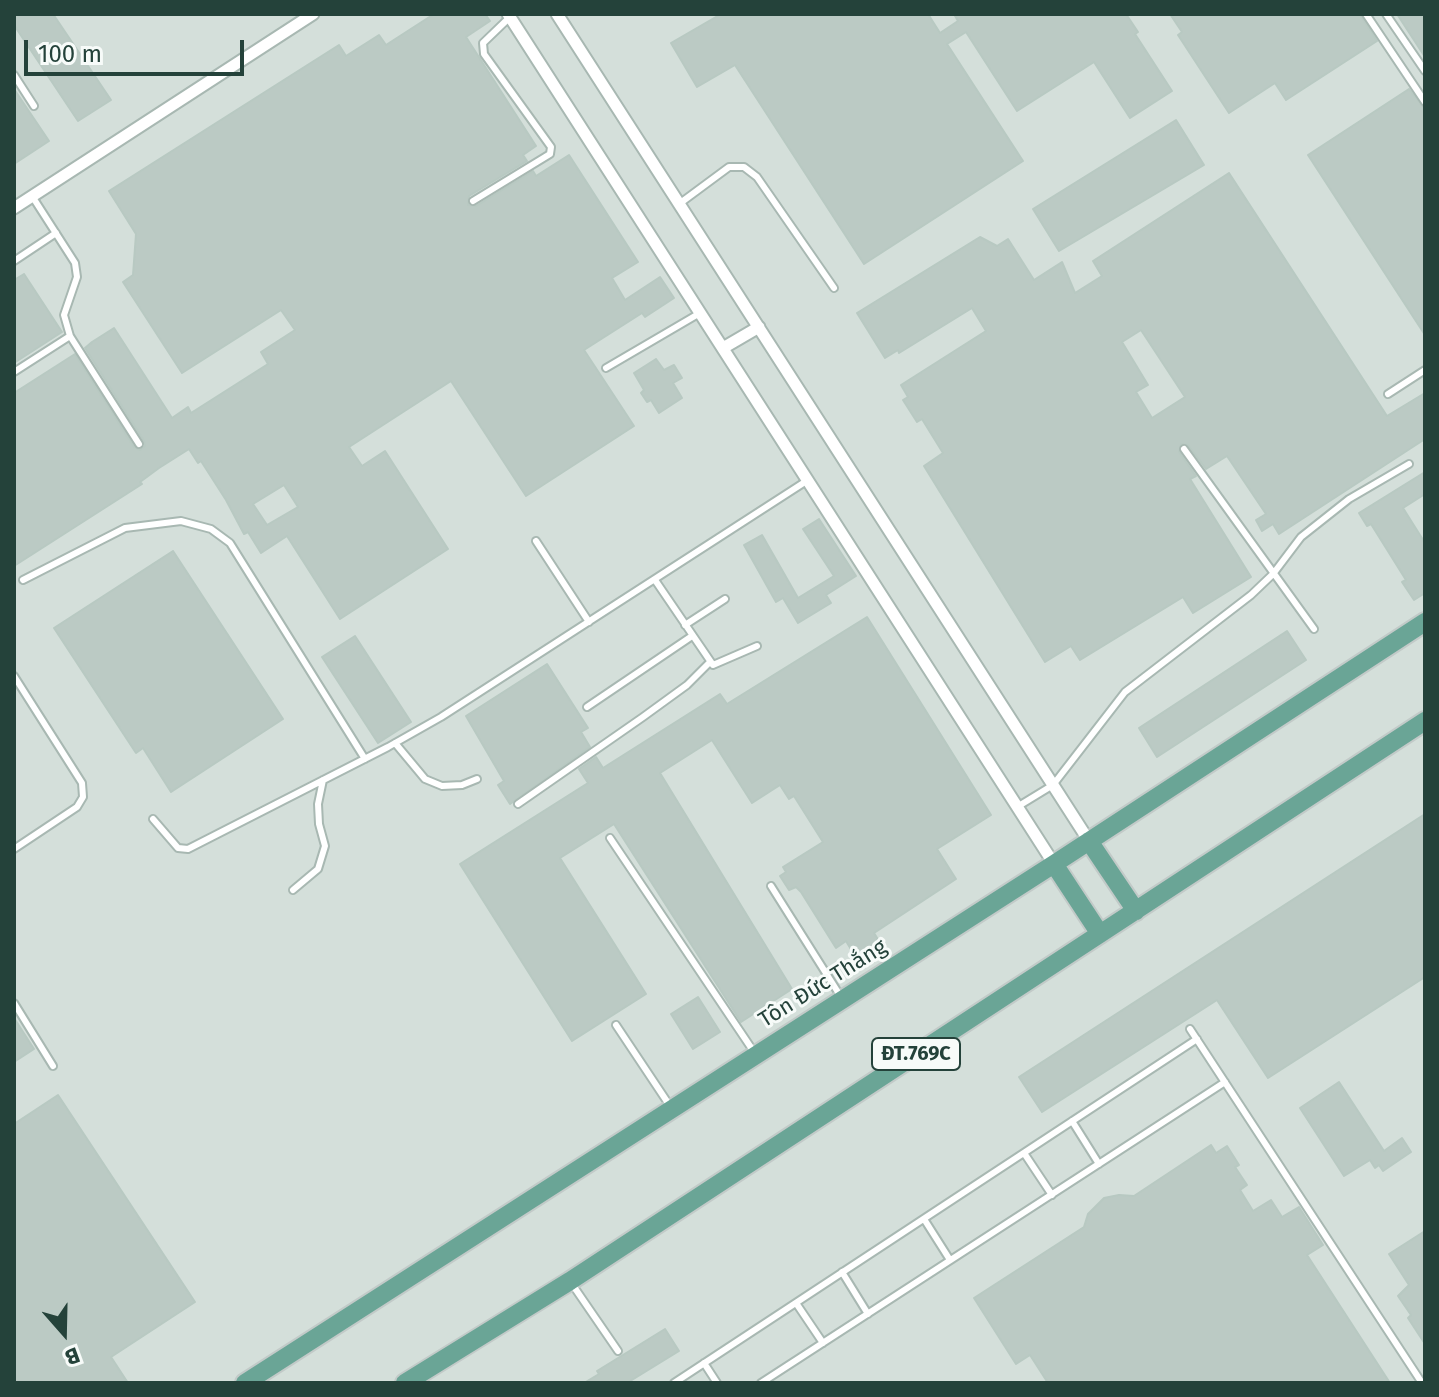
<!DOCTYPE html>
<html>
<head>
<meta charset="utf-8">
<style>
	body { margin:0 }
	#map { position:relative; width:1439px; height:1397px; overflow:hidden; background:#e6efeb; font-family:"Fira Sans",sans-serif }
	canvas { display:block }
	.frame { position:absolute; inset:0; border:16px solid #24423a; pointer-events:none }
	.north { position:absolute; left:24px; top:1293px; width:80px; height:80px; -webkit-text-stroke:6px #f7fbf9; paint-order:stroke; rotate:160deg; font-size:22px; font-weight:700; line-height:32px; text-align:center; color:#24423a }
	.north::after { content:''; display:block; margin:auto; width:28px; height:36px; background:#24423a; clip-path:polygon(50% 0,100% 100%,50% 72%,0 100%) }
	.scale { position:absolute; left:24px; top:40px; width:220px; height:36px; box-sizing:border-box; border:4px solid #24423a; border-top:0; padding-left:10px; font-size:24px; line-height:28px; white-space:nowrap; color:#24423a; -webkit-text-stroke:6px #f7fbf9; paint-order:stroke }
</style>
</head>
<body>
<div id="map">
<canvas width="1439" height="1397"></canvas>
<div class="frame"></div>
<div class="north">B</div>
<div class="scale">100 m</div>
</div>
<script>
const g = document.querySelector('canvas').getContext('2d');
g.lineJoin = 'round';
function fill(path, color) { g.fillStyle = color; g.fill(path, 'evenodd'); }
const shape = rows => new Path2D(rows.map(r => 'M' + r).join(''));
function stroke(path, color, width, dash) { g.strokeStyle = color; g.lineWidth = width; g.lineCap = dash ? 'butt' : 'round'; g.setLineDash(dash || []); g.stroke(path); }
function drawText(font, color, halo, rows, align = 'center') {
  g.font = font + ' "Fira Sans",sans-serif'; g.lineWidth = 6; g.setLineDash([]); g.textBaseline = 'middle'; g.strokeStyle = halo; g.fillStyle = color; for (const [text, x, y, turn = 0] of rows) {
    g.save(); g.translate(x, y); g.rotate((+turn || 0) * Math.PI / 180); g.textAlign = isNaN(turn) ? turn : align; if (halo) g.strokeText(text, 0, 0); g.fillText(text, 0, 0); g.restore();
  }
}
const built = shape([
	[14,14,1425,14,1425,1383,14,1383]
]);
const building = shape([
	[14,14,53,14,111,100,78,121,14,25,14,14],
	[434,14,485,14,490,21,466,37,536,146,523,155,527,161,469,196,468,205,476,206,533,171,536,176,569,155,638,262,612,278,625,300,660,277,674,298,645,317,642,313,584,350,634,426,526,496,451,381,349,447,362,466,385,451,448,549,340,619,287,536,261,553,248,532,244,534,226,500,201,461,198,463,189,449,159,468,140,482,142,484,14,566,14,393,75,354,134,447,140,450,145,446,144,441,85,348,92,342,114,328,172,418,188,407,191,413,268,364,261,352,295,330,281,310,182,373,123,282,133,275,136,234,109,191,339,45,346,56,379,35,386,45,434,14],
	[284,485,298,507,267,525,253,504,284,485],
	[721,14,928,14,940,33,958,21,954,14,1126,14,1138,32,1135,34,1172,91,1130,118,1094,62,1017,111,966,32,947,44,1023,161,864,264,735,65,697,87,671,43,721,14],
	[1170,14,1360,14,1377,41,1286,100,1275,83,1229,113,1178,35,1182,32,1170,14],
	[1397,14,1425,14,1425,57,1397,14],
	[14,89,49,141,14,164,14,89],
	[1409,89,1425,109,1425,335,1308,155,1409,89],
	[1176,120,1204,165,1059,251,1033,209,1176,120],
	[1229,173,1387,416,1425,393,1425,439,1279,534,1273,524,1262,531,1256,520,1266,514,1227,456,1206,469,1188,445,1181,444,1179,452,1196,476,1190,479,1251,577,1193,613,1183,597,1080,660,1071,646,1045,662,924,466,943,453,922,419,917,422,903,400,908,397,901,385,986,331,972,308,899,353,898,350,885,358,857,313,980,237,997,246,1008,239,1034,280,1062,262,1075,293,1102,276,1093,261,1229,173],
	[1141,330,1185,397,1152,418,1136,392,1148,385,1122,342,1141,330],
	[24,274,62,332,14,363,14,280,24,274],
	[656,359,664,370,674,365,682,378,673,383,682,398,659,413,651,400,647,402,641,393,644,390,634,373,656,359],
	[1425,472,1425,494,1403,508,1425,543,1425,593,1414,600,1402,582,1406,580,1371,524,1367,526,1359,513,1425,472],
	[819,519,856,576,826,595,831,603,798,623,783,598,776,602,744,545,762,535,798,598,834,576,803,529,819,519],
	[173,551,283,719,171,792,143,748,136,753,54,628,173,551],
	[867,617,991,815,937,849,956,879,874,933,882,946,858,961,846,941,836,948,801,892,796,887,789,890,780,876,786,872,783,867,823,842,794,796,789,799,780,785,752,803,712,740,660,773,792,989,741,1022,614,824,560,858,646,994,572,1041,460,864,588,783,579,769,596,757,603,768,720,694,727,704,867,617],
	[1287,631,1306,660,1157,757,1139,728,1287,631],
	[355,636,411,722,378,743,322,657,355,636],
	[547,664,588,728,581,732,590,747,510,804,498,785,504,781,466,716,547,664],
	[1425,814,1425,977,1268,1078,1217,1000,1042,1112,1019,1077,1425,814],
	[698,997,720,1032,693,1049,671,1014,698,997],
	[14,1018,34,1049,14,1062,14,1018],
	[1339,1082,1384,1151,1402,1138,1411,1152,1383,1171,1379,1165,1375,1168,1370,1160,1344,1176,1300,1108,1339,1082],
	[58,1095,195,1302,111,1357,128,1383,14,1383,14,1124,58,1095],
	[1211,1145,1216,1153,1227,1146,1239,1165,1235,1167,1247,1185,1240,1190,1253,1211,1271,1200,1282,1217,1299,1207,1323,1245,1307,1255,1390,1383,1048,1383,1030,1355,1016,1364,974,1298,1084,1227,1088,1214,1104,1198,1119,1195,1134,1196,1211,1145],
	[1425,1231,1425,1344,1408,1318,1411,1315,1398,1296,1409,1285,1389,1254,1425,1231],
	[665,1329,679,1351,627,1383,584,1383,599,1374,597,1371,665,1329]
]);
const lane = shape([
	[1366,14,1425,102],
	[1386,14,1425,71],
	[14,75,34,106],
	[32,196,75,263,77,277,64,315,70,336,139,444],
	[473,201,550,154,551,147,484,54,483,43,510,17],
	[679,204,729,167,744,167,757,177,834,288],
	[14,261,56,233],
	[606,368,700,313],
	[14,372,70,336],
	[1388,394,1425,370],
	[1184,449,1314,629],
	[536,541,589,622],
	[23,580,125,528,181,521,211,529,230,543,365,759],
	[655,580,713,665,757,646],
	[685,625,725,599],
	[14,676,82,783,83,797,77,807,14,849],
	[587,707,692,636],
	[395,743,425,779,442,786,462,785,477,779],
	[518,804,643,717,687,685,710,662],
	[1017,807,1053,785,1125,692,1251,595,1273,574,1301,537,1349,499,1409,464],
	[153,819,178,848,188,849,388,747,441,717,808,480],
	[610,838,754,1052],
	[771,886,841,997],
	[293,890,318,869,325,846,319,824,318,804,323,780],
	[14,1003,53,1066],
	[616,1025,670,1106],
	[1190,1029,1422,1383],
	[1072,1121,1099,1164],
	[1024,1153,1052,1195],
	[924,1219,950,1260],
	[842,1272,868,1314],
	[572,1284,618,1351],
	[796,1303,823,1343],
	[704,1363,717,1383],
	[674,1383,1197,1039],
	[761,1383,1225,1082]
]);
const street = shape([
	[508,14,1054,864],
	[557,14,1089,841],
	[14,208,313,14],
	[723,348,759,327]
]);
const primary = shape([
	[1089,841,1136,911],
	[1054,864,1100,934],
	[245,1383,1054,864,1425,622],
	[405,1383,570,1281,1425,721]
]);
const shields = [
	[916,1054,88]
];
const shieldNames = [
	["ĐT.769C",916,1054]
];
const streetNames = [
	["Tôn Đức Thắng",823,984,-32]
];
fill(built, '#d4dfda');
fill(building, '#bbcac4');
stroke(building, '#b8c9c2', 2);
stroke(lane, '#a8b8b2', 10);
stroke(street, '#a8b8b2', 15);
stroke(primary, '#c2cac8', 22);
stroke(lane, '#fff', 6);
stroke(street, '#fff', 11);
stroke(primary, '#6aa596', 18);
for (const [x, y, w] of shields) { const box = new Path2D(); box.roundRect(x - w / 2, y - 16, w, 32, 6); g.fillStyle = '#f7fbf9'; g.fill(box); stroke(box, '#24423a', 2); }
drawText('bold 20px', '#24423a', null, shieldNames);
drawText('22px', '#24423a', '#f7fbf9', streetNames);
</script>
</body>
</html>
